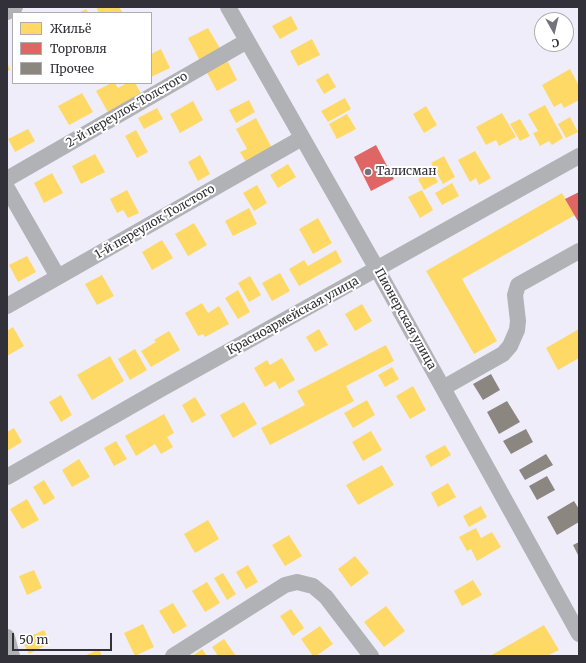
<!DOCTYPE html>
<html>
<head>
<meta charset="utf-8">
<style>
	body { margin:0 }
	#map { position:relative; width:586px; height:663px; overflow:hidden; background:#eeedf9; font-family:Merriweather,serif }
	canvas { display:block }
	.frame { position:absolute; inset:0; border:8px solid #323039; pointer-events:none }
	.legend { position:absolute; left:12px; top:12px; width:140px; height:72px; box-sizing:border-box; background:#fff; border:1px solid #adacb0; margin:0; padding:5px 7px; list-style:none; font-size:12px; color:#323039 }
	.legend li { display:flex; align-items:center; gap:8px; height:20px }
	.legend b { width:20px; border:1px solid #adacb0 }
	.north { position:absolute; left:534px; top:12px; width:40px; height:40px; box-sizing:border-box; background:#fff; border:1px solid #adacb0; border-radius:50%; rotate:172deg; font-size:11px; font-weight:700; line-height:16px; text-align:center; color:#323039 }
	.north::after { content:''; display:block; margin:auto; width:14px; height:18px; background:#74727c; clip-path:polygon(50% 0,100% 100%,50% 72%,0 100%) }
	.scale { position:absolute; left:12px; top:633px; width:100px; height:18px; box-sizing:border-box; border:2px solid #323039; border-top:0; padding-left:5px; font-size:12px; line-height:14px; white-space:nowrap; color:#323039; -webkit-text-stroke:3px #fff; paint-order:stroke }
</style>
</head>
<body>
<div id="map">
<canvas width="586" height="663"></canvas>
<div class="frame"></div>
<ul class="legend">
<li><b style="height:11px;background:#ffd966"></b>Жильё</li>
<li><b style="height:11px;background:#e06666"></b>Торговля</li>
<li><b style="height:11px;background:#8c8681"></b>Прочее</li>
</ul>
<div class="north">С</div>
<div class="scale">50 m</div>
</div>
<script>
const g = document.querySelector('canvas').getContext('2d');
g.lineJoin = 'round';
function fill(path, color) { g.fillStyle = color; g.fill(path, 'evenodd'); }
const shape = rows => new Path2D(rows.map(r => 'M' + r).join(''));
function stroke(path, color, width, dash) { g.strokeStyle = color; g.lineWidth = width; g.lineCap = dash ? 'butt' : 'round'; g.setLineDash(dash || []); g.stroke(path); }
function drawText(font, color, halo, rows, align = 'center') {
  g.font = font + ' Merriweather,serif'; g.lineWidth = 4; g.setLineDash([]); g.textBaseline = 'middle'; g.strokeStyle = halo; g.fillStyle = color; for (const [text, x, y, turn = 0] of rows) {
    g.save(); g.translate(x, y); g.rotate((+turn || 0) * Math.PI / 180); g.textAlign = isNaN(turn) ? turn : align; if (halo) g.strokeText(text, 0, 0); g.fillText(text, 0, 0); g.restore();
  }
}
const homes = shape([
	[96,7,119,7,123,13,99,13],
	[86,9,89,13,78,13],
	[291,16,298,29,280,39,272,26],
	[208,28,221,50,200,61,188,38],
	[312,39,320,55,298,66,290,51],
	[161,49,170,68,151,77,151,54],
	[226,58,237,80,217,91,205,69],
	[7,62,10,70,7,71],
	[570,69,579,86,579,100,564,108,561,103,554,107,542,85],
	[328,73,336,87,324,94,316,80],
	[111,83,115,83,118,88,127,83,135,83,142,95,109,114,96,91],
	[82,93,93,112,69,125,58,106],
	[345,98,351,109,328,122,321,111],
	[249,100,255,112,236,123,229,110],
	[193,101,203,120,180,133,170,114],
	[545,105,563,138,552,145,549,141,540,146,533,133,538,131,528,114],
	[426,106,437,125,424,133,413,114],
	[157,108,163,119,144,129,138,118],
	[502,113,516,137,499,146,496,140,486,145,476,127],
	[347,114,356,129,337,139,329,124],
	[570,117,578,132,566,138,558,124],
	[256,118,272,148,246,162,240,152,247,149,236,129],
	[520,119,530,136,520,141,510,124],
	[28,129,35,141,15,152,8,139],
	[136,130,148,152,137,158,125,136],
	[475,151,491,178,479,185,476,178,470,182,458,160],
	[95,154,105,172,81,184,72,166],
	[200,155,210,174,198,181,188,162],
	[444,156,455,177,443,184,431,163],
	[288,164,296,177,278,188,270,175],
	[432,171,438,182,424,190,418,179],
	[52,173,63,193,44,203,34,183],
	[452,183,459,196,442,205,435,193],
	[257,185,267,203,254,211,243,193],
	[127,190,139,213,128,218,123,210,117,213,110,199],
	[422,190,433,210,420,218,408,197],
	[562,193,575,215,462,279,497,341,474,354,426,271],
	[249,208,257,224,233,236,225,221],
	[318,218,332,243,313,254,299,229],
	[194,223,207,245,188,256,175,234],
	[162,240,173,258,152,270,142,252],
	[336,250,342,262,299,286,289,269,304,260,308,266],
	[27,256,36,272,18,282,9,265],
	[280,273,290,291,272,301,262,283],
	[102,275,114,296,97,305,85,284],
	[250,276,261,295,249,302,238,283],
	[238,290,250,312,238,319,225,298],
	[202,303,208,313,219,306,229,324,205,337,203,334,198,336,185,313],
	[362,304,372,321,355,331,345,314],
	[13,327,24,346,7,356,7,331],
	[319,329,328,345,315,352,306,337],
	[579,329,579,358,558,370,546,348],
	[169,331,180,350,151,367,141,351,156,342,154,340],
	[386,345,394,361,346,386,354,401,270,445,261,428,305,405,297,391],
	[135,349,147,370,130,380,118,359],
	[110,356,124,381,92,400,77,375],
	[282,358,295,380,279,389,275,381,265,387,254,368,267,360,270,365],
	[392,367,399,379,385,387,378,375],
	[413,386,426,410,410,419,396,396],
	[61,395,72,415,61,422,49,402],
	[195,397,206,415,192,423,182,405],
	[367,400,375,415,353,428,344,413],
	[244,402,257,424,233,438,220,415],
	[164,414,174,433,167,437,173,447,161,454,155,444,136,456,125,436],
	[14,428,22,442,7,451,7,432],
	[371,431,382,450,363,461,352,442],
	[116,441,127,459,114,466,104,448],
	[445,445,451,455,431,467,425,456],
	[79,459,90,477,72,487,62,470],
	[382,465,394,485,358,505,346,485],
	[44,480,55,498,44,505,33,487],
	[448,483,456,497,438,507,431,493],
	[27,499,39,520,22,529,10,509],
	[481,506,487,517,469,527,463,516],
	[208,520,219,539,195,553,184,534],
	[476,528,481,538,492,532,501,547,477,561,471,549,467,551,459,537],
	[289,535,302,556,285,566,272,545],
	[355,556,369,573,351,587,338,569],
	[248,565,258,582,246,589,236,572],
	[34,570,42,588,27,595,19,576],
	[223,573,236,594,227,600,214,578],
	[473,580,482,595,462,606,454,591],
	[207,582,220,603,205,612,192,591],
	[173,603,187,626,173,634,159,611],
	[386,606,405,631,384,647,364,622],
	[291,609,304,628,293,636,280,616],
	[143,624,154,647,135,656,124,633],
	[544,625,559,650,547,656,490,656],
	[320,626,333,644,316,656,313,656,301,639],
	[44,630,50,643,29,654,22,640],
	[224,639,236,656,218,656,212,647],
	[99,649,102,656,84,656],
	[202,649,207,656,195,656,194,655]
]);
const shops = shape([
	[376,145,394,179,371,191,354,157],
	[579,192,579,223,565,199]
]);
const building = shape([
	[491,374,500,390,483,400,473,384],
	[507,401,520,422,499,434,487,412],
	[526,429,533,442,511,454,503,441],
	[546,454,553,465,525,480,519,470],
	[547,476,555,490,537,500,529,486],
	[574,501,579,509,579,522,557,535,547,517],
	[579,542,579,557,573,545]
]);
const minor = shape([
	[228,7,377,269,579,634],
	[7,12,15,7],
	[7,179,247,41],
	[7,188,58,277],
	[7,306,302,138],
	[443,388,503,354,510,346,517,330,518,321,515,295,518,285,579,251],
	[7,477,161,389,579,156],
	[7,637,12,656],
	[173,656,285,585,297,582,313,586,326,597,371,656]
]);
const markers = [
	[368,172,4,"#74727c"]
];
const streetNames = [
	["2-й переулок Толстого",127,110,-30],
	["1-й переулок Толстого",155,222,-30],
	["Красноармейская улица",293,316,-29],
	["Пионерская улица",405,319,61]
];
const poiNames = [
	["Талисман",376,172]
];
fill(homes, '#ffd966');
fill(shops, '#e06666');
fill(building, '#8c8681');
stroke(minor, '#b1b2b6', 16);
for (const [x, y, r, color] of markers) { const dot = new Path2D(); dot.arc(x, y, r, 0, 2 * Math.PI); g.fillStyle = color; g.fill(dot); stroke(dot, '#fff', 1.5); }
drawText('12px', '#323039', '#fff', streetNames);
drawText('12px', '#323039', '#fff', poiNames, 'left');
</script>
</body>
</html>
